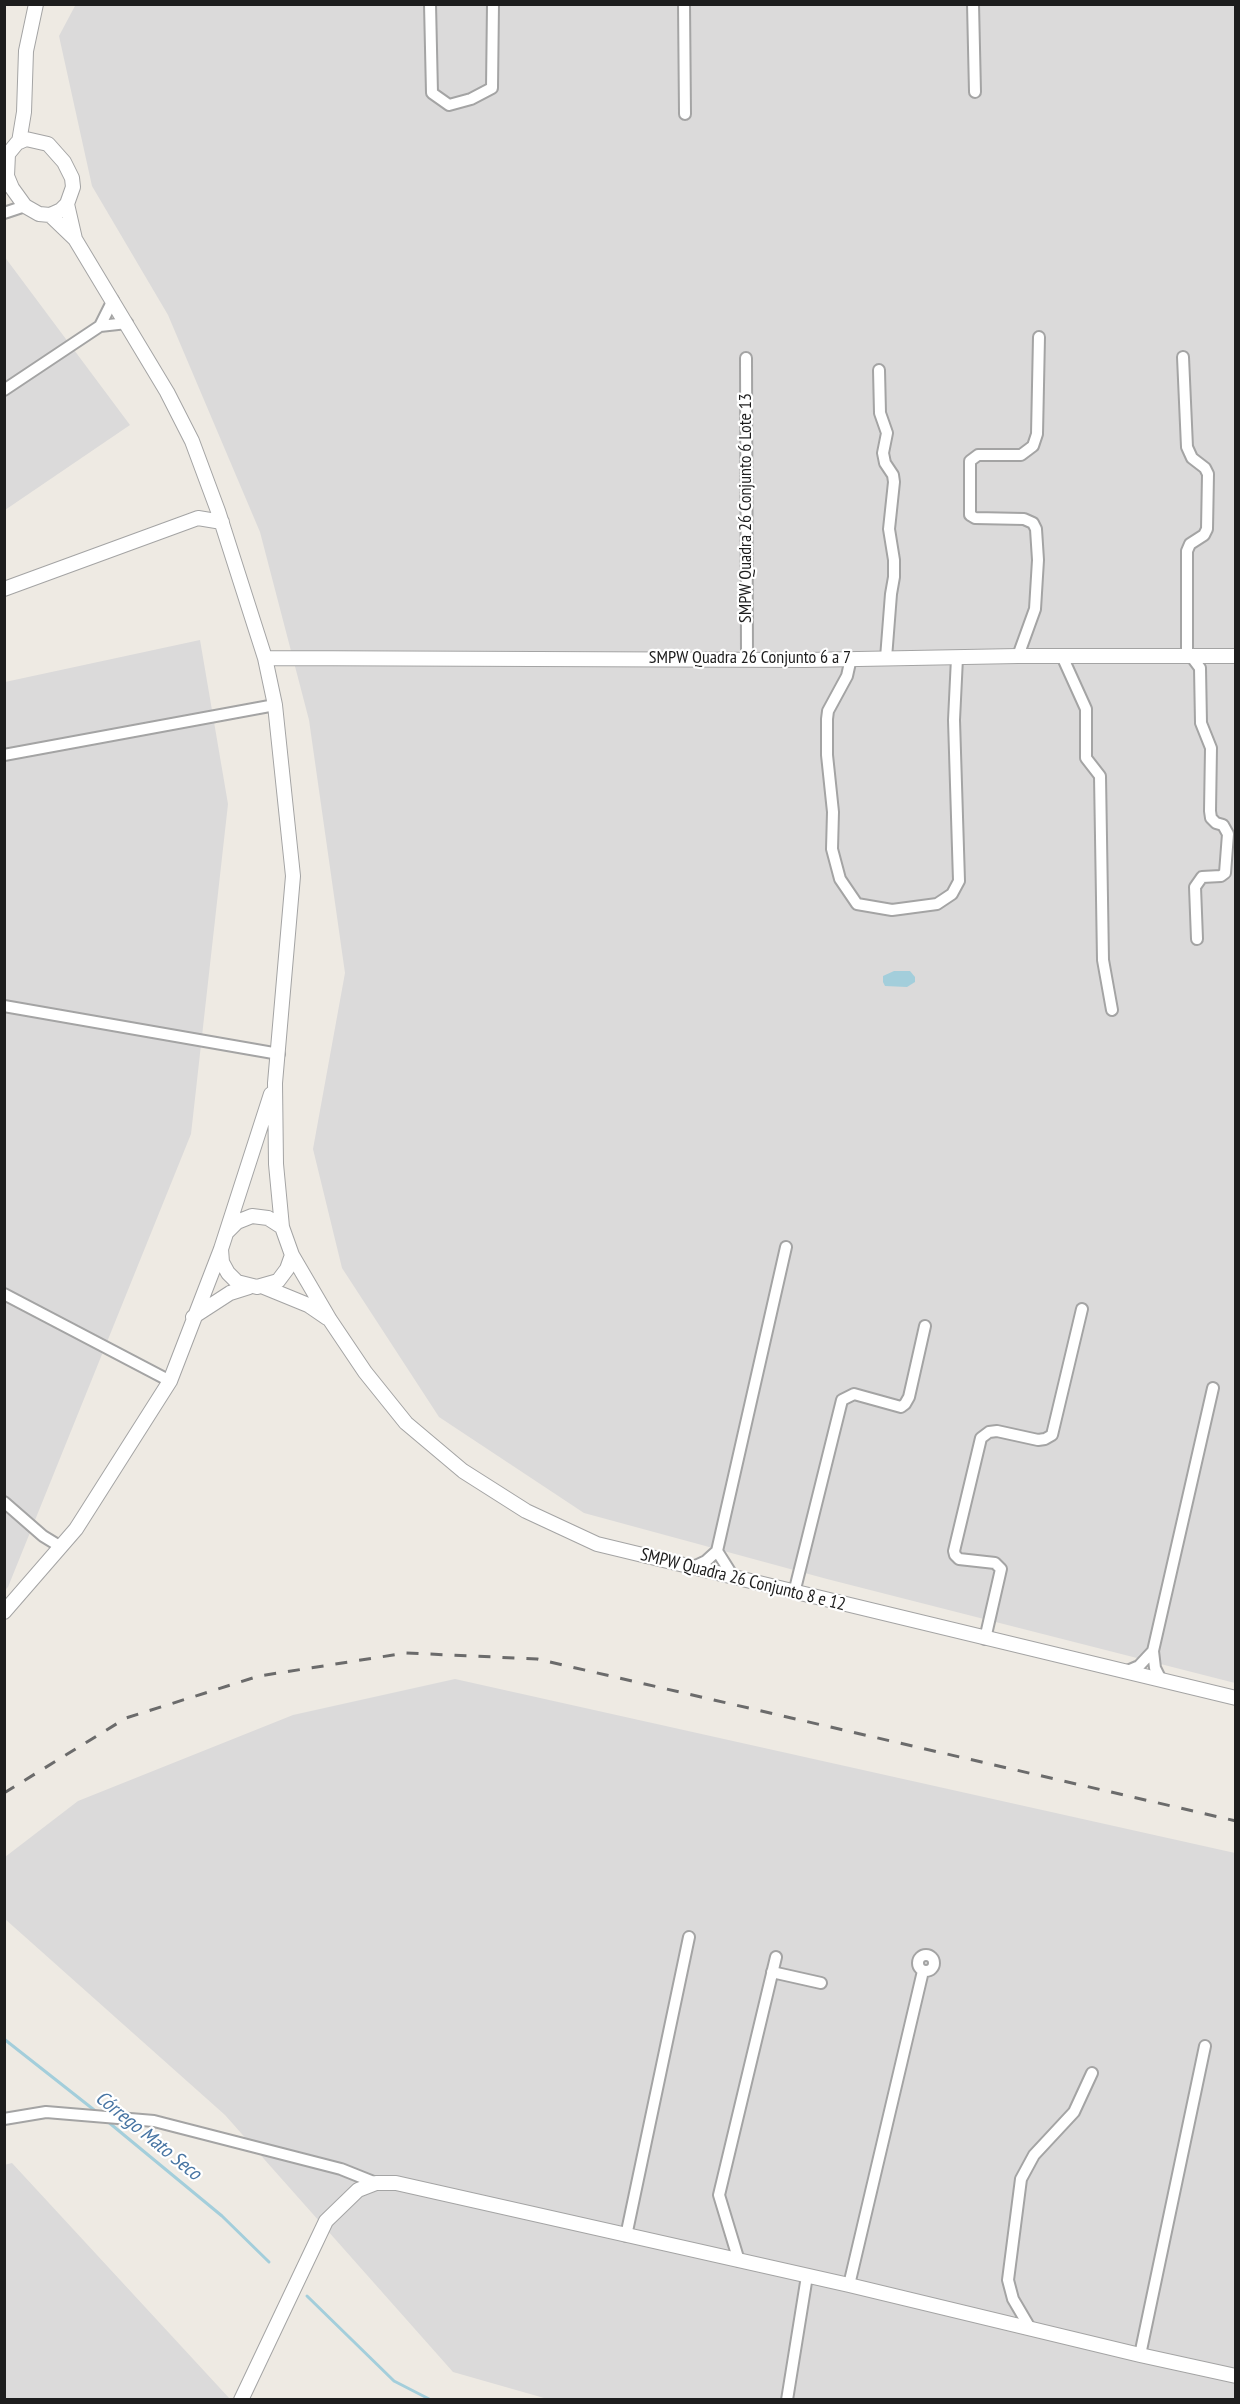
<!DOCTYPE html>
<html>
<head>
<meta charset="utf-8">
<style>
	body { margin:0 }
	#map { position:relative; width:1240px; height:2404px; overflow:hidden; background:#eeeae3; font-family:"PT Sans Narrow",sans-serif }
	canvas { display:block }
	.frame { position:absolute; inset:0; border:6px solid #1d1d1d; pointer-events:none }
</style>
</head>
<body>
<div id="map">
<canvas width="1240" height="2404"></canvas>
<div class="frame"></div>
</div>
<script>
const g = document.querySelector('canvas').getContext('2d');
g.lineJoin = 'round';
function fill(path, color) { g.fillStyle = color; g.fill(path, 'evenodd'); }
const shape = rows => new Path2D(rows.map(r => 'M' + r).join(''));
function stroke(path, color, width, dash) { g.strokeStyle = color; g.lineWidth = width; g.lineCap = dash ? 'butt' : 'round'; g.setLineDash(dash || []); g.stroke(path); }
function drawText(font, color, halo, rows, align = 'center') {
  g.font = font + ' "PT Sans Narrow",sans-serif'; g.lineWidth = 4.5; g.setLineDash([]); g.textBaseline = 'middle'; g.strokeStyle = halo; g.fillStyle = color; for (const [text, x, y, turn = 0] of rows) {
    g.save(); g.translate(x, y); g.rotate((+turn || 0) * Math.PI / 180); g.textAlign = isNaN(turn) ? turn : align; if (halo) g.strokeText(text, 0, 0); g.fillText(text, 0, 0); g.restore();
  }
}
const residential = shape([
	[76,4,1235,5,1235,1683,827,1579,584,1513,439,1417,342,1268,313,1149,345,973,309,720,260,532,168,315,92,186,59,36],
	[4,256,130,425,5,510,4,510],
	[200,640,228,804,191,1134,8,1587,5,1590,5,682],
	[455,1679,1235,1853,1235,2399,551,2400,453,2372,225,2115,5,1919,5,1857,78,1801,293,1715],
	[12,2163,230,2399,5,2399,4,2165]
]);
const water = shape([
	[894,971,910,971,915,977,915,982,907,987,885,986,883,982,883,976]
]);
const stream = shape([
	[4,2039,98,2113],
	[107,2121,222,2216,269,2262],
	[307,2296,394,2381,431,2400]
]);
const minor = shape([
	[430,4,432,93,449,105,471,99,492,88,493,4],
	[684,4,685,114],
	[973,4,975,92],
	[4,213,25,206],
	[100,326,113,300],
	[1183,357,1187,447,1192,458,1205,468,1208,474,1207,529,1204,535,1190,544,1187,551,1187,656],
	[746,358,747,658],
	[879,370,880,413,887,433,883,453,885,463,893,475,894,482,889,529,894,560,894,577,891,594,886,658],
	[4,390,100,326,127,323],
	[1018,656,1035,609,1038,560,1036,529,1033,523,1024,519,975,518,970,515,970,461,978,455,1021,455,1033,446,1037,434,1039,337],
	[1062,656,1086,709,1086,758,1100,776,1103,960,1112,1010],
	[1191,656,1200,668,1201,723,1211,748,1210,811,1211,818,1216,823,1223,825,1228,834,1225,873,1221,876,1202,877,1195,887,1197,939],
	[851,658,847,676,828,711,827,719,827,755,833,812,832,849,840,879,857,904,892,910,937,904,952,894,959,881,954,720,957,658],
	[4,755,275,705],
	[4,1006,279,1054],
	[4,1294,170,1381],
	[4,1502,43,1536,61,1547],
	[717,1551,734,1578],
	[691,1568,706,1561,717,1551,786,1247],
	[794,1593,842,1400,854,1394,901,1407,905,1404,909,1397,925,1326],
	[985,1639,1001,1569,995,1563,959,1559,955,1555,954,1551,981,1438,989,1432,997,1431,1038,1440,1045,1439,1052,1435,1082,1309],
	[1125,1672,1139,1666,1153,1651],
	[1161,1680,1155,1668,1153,1651,1213,1388],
	'918 1963a8 8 0 1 1 16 0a8 8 0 1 1-16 0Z',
	[772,1972,821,1983],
	[4,2119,46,2112,154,2121,341,2169,376,2183],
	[626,2236,689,1937],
	[739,2261,719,2195,776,1957],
	[849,2285,923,1971],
	[1030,2328,1013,2299,1008,2280,1021,2179,1034,2155,1074,2112,1092,2073],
	[1140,2355,1205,2046],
	[787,2400,807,2276]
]);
const tertiary = shape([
	[19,142,24,112,26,51,36,4],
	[67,204,75,239],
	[50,215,61,210,67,204,73,187,72,178,64,162,48,144,26,139,17,143,8,154,7,176,12,188,25,206,39,214,50,215,75,239,167,392,192,441,218,511,265,658,275,705,293,876,275,1083,276,1164,282,1227,292,1255,330,1320,365,1372,406,1423,463,1471,526,1511,597,1544,1236,1698],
	[4,589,198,518,222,522],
	[265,658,805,660,1018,656,1236,656],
	[227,1232,237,1222,252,1216,268,1218,282,1227],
	[221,1249,222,1262,228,1273,237,1282,257,1287,278,1281,287,1269,292,1255],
	[264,1287,308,1305,327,1318],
	[193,1317,230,1293,249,1287],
	[4,1612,76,1529,170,1381,221,1249,271,1094],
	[241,2400,326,2221,358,2190,376,2183,396,2183,849,2285,1140,2355,1236,2376]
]);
const rail = shape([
	[4,1793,126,1718,259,1676,406,1653,537,1659,1236,1821]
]);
const streetNames = [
	["SMPW Quadra 26 Conjunto 6 Lote 13",746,508,-90],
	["SMPW Quadra 26 Conjunto 6 a 7",750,658],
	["SMPW Quadra 26 Conjunto 8 e 12",743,1580,14]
];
const waterNames = [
	["Córrego Mato Seco",148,2136,39]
];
fill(residential, '#dbdada');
fill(water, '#a3cedb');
stroke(stream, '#a3cedb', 3);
stroke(minor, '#a4a4a4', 14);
stroke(tertiary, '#a4a4a4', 16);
stroke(minor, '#fff', 10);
stroke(tertiary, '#fff', 14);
stroke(rail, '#6b6b6b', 3, [12, 12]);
drawText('18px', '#1d1d1d', '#fff', streetNames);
drawText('italic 20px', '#4875a3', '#fff', waterNames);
</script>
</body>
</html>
